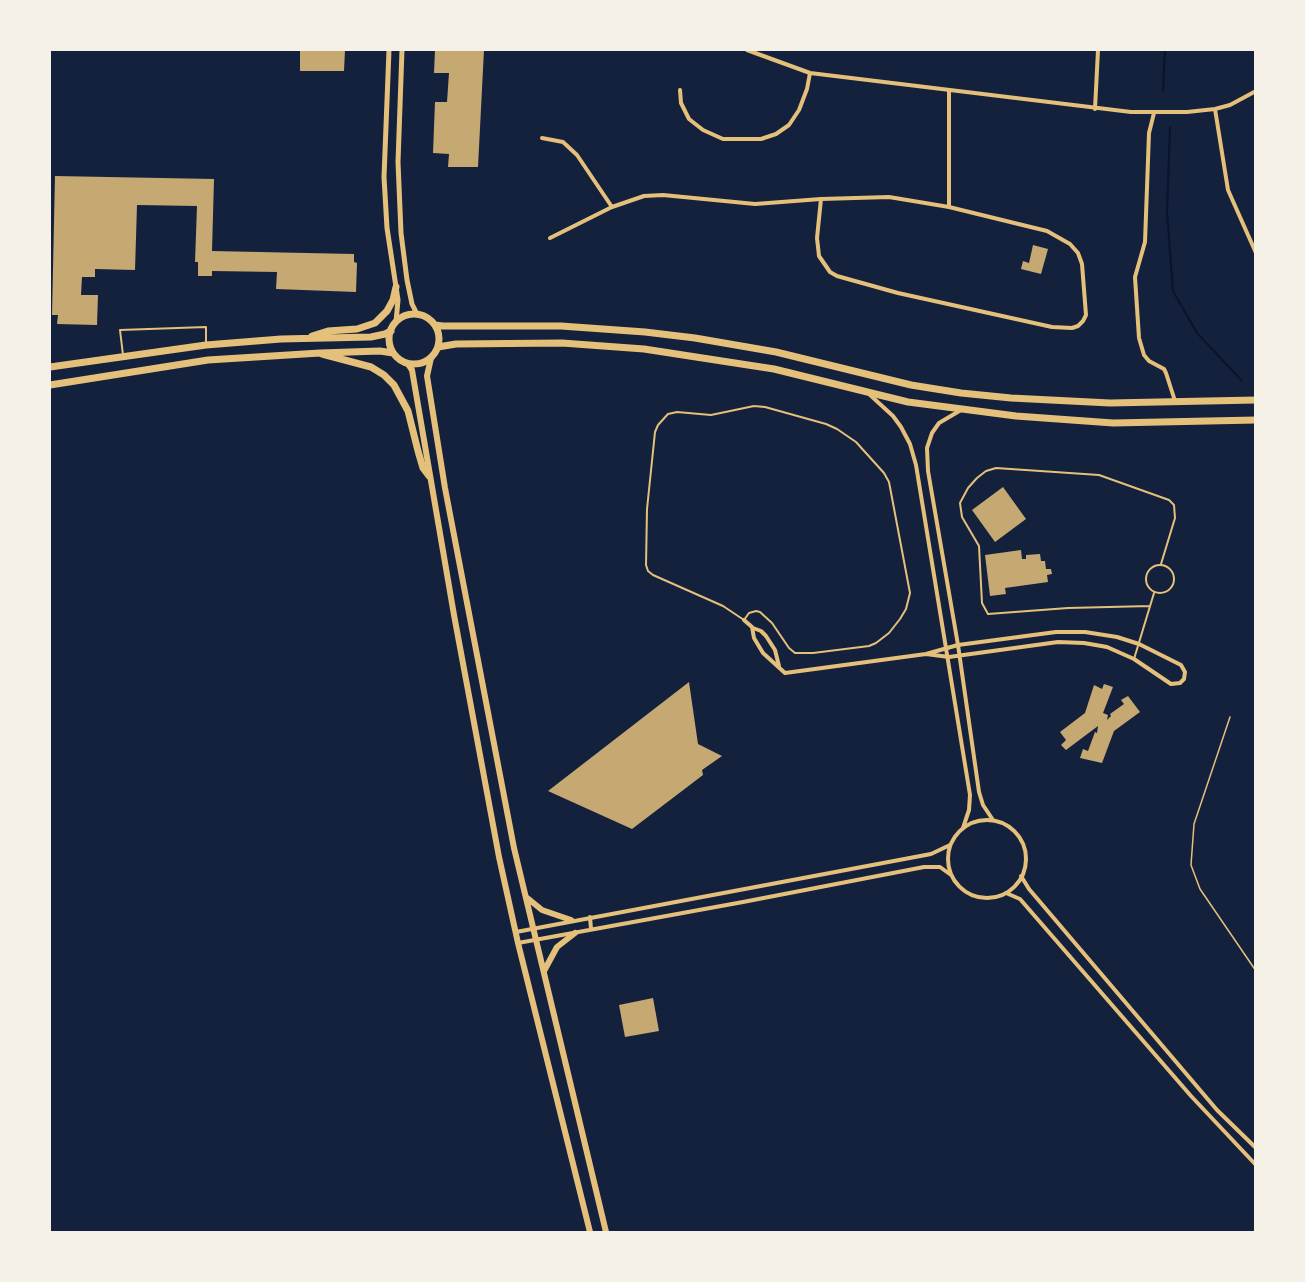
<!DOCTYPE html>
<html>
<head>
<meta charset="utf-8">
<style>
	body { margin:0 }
	#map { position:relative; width:1305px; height:1282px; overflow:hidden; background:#14213d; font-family:"IBM Plex Serif",serif }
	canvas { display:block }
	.frame { position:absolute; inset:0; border:51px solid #f6f1e7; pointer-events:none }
</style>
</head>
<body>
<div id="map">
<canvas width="1305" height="1282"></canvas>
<div class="frame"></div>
</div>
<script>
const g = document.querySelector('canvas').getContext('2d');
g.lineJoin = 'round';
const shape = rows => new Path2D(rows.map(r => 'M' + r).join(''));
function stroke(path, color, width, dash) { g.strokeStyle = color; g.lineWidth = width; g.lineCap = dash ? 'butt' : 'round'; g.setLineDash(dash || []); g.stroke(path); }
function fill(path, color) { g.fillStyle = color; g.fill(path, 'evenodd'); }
const stream = shape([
	[1163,91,1165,50],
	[1170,127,1167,212,1173,291,1197,333,1242,381]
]);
const building = shape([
	[300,50,345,50,344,71,300,71],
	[435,50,484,50,478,167,448,167,449,154,433,153,435,102,447,102,449,73,434,73],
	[55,176,214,179,212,251,354,254,354,262,357,263,356,292,276,289,277,272,212,271,212,276,198,276,198,262,195,262,197,206,137,205,135,270,95,269,95,277,82,277,81,295,98,295,97,325,57,324,58,315,52,315],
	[1033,245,1048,249,1041,274,1021,269,1023,261,1029,263],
	[1003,487,1026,519,995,542,972,510],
	[1021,550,1022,559,1026,559,1026,555,1040,554,1041,561,1045,561,1046,569,1051,569,1052,574,1047,575,1048,582,1005,588,1006,594,990,596,985,555],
	[689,682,698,744,722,756,702,770,703,775,632,829,548,791],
	[1104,684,1113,687,1103,713,1108,715,1107,720,1111,716,1110,714,1124,704,1121,700,1128,696,1140,712,1114,731,1102,763,1080,758,1083,749,1088,751,1095,732,1097,733,1098,726,1066,750,1061,745,1066,740,1060,732,1085,713,1094,685,1102,689],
	[653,998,659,1031,625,1037,619,1005]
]);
const path = shape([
	[1230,717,1194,824,1191,865,1200,889,1256,971]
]);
const service = shape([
	[123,355,120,330,206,327,206,343],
	[754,406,765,407,826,424,837,429,856,442,884,473,889,482,910,593,906,609,900,619,889,633,876,643,869,646,813,653,795,653,789,648,772,623,760,612,756,611,749,613,744,620,723,606,653,575,648,571,646,565,647,509,655,432,658,425,668,414,677,412,711,415,754,406],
	'1146 579a14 14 0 1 1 28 0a14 14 0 1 1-28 0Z',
	[1150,606,1068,608,988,614,982,603,979,546,962,517,960,503,968,488,977,478,986,471,996,468,1099,475,1169,500,1174,505,1175,518,1161,564],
	[1134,659,1154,593]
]);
const minor = shape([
	[747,50,810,73,1131,112,1187,112,1215,109,1230,105,1256,91],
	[680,90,681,103,689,119,703,130,723,139,761,139,776,134,789,125,799,110,807,89,810,73],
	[1095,109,1098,50],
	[1215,109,1228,190,1256,253],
	[1154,113,1149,133,1145,242,1135,277,1139,338,1144,355,1149,361,1164,369,1166,373,1175,401],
	[542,138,563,142,577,155,612,207,644,196,663,195,755,204,821,199,889,197,949,207,1047,231,1070,244,1078,253,1082,264,1086,315,1083,321,1078,326,1072,328,1052,327,898,293,837,276,830,272,819,256,817,238,821,199],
	[949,207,949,90],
	[550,238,612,207],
	[869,394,893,416,901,427,910,444,916,465,970,795,969,810,963,828],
	[961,410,939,423,932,433,927,448,928,471,958,645,979,792,983,805,993,820],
	[744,620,752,627,754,638,763,653,785,673,926,654,958,645,1056,632,1085,632,1117,637,1139,644,1181,665,1185,672,1184,679,1180,683,1171,684,1134,659,1107,647,1084,643,1058,642,949,657,926,654],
	[753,628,761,631,766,636,775,650,779,666],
	'948 859a39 39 0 1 1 78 0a39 39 0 1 1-78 0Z',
	[1021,876,1029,889,1217,1110,1256,1148],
	[1006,893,1020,899,1191,1096,1256,1165],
	[590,917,591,929],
	[516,932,931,854,950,845],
	[518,943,743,902,924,867,940,867,951,875]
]);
const tertiary = shape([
	[389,50,384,177,387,228,398,300,396,322],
	[402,50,398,162,401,233,407,280,412,304,417,314]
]);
const secondary = shape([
	[431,358,427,376,445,488,514,848,606,1232],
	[408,364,412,370,454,615,499,857,518,943,590,1232],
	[526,897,542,910,571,920],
	[544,971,557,947,575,933]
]);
const trunk = shape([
	'389 339a25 25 0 1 1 50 0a25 25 0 1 1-50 0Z',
	[435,325,443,326,561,326,645,332,695,338,776,352,911,385,961,393,1011,398,1110,403,1256,400],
	[312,336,328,331,357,329,375,323,387,311,393,300,396,287],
	[438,347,456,344,562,343,644,349,774,369,908,402,1016,416,1113,423,1256,420],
	[322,354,371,367,384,375,394,385,408,411,418,451,423,468,429,476],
	[50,367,206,345,281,339,371,337,385,334,391,331],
	[50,385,208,360,320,353,380,351,393,353]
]);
stroke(stream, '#0b132b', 2);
fill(building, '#c6a872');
stroke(path, '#e5c07b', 1.5);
stroke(service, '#e5c07b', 2);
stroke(minor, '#e5c07b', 4);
stroke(tertiary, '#e5c07b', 5);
stroke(secondary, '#e5c07b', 6);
stroke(trunk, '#e5c07b', 7);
</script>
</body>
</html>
